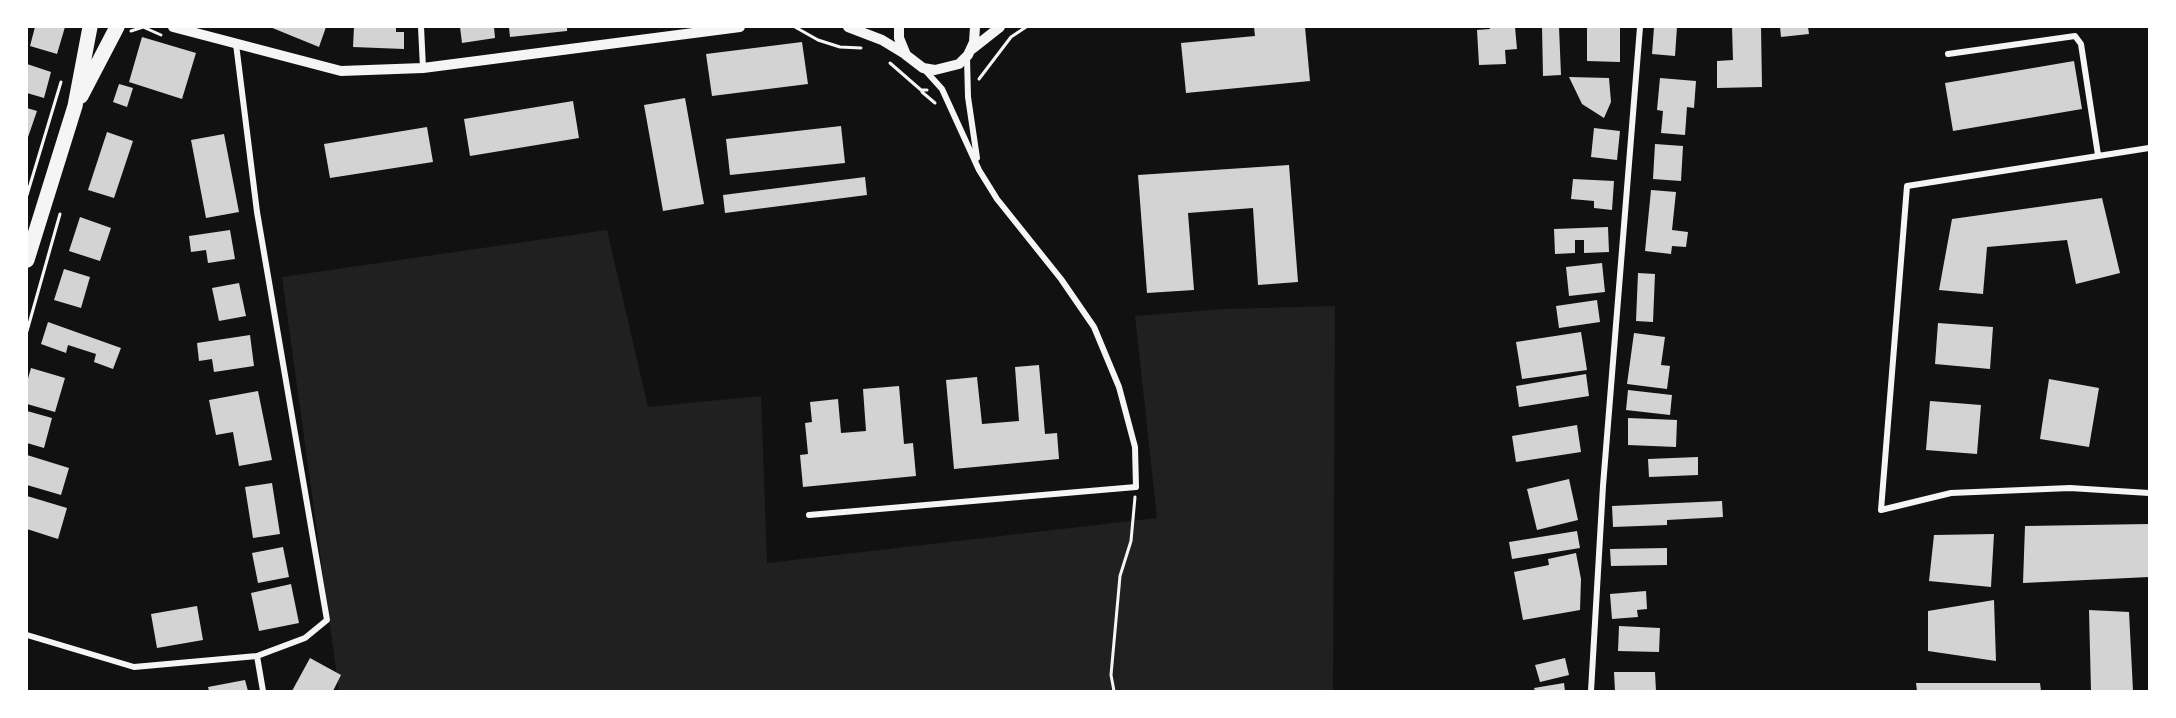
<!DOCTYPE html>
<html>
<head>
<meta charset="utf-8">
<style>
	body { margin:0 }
	#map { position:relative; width:2176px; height:718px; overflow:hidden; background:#111; font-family:"Fira Sans",sans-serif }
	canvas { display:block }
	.frame { position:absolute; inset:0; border:28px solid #fff; pointer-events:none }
</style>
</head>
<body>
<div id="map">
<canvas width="2176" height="718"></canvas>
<div class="frame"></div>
</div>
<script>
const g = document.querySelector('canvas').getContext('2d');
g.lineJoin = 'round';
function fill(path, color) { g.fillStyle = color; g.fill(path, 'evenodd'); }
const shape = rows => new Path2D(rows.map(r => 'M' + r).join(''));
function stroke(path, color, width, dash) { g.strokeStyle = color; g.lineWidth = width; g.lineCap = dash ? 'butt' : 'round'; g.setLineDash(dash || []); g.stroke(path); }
const green = shape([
	[607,230,648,407,761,396,767,563,1157,518,1135,316,1224,309,1335,306,1333,691,339,691,282,277]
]);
const building = shape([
	[35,27,65,27,57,54,30,46],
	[270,27,326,27,319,47],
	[354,27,396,27,396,32,404,32,404,49,353,47],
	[460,27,494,27,495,38,462,43],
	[509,27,567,27,567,31,510,37],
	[1254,27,1305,27,1310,81,1186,93,1181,43,1255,36],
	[1490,27,1515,27,1517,49,1505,50,1506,64,1479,65,1477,30,1490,29],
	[1542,27,1559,27,1561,75,1543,76],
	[1587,27,1620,27,1620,62,1587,61],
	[1654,27,1677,27,1675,56,1652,54],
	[1732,27,1761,27,1762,87,1717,88,1717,61,1733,60],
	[1780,27,1808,27,1809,34,1781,37],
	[142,37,196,53,182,99,129,82],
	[802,42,808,84,712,96,706,54],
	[2074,61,2082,109,1953,131,1945,83],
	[27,64,51,72,44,98,27,93],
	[1569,77,1609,78,1611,102,1604,118,1582,104],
	[1660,78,1696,81,1694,108,1687,107,1685,135,1661,133,1663,111,1657,110],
	[119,84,133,88,127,107,113,102],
	[685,98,704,204,663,211,644,105],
	[573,101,579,138,470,156,464,119],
	[27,108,37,111,27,140],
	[841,126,845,163,730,175,726,139],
	[427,127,433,162,330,178,324,144],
	[1594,128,1620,131,1617,160,1591,157],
	[107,132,133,141,114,198,88,190],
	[224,134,239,212,206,218,191,140],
	[1655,144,1683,146,1681,181,1653,179],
	[1289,165,1298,282,1258,285,1253,208,1188,213,1194,290,1147,293,1138,175],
	[865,177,867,195,725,213,723,195],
	[1573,179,1614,181,1612,210,1594,208,1594,201,1571,199],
	[1651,190,1676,192,1672,230,1688,232,1686,247,1672,246,1671,254,1645,251],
	[2102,198,2120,273,2076,284,2067,240,1987,247,1983,294,1939,290,1952,219],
	[80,217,111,228,100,261,69,251],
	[1608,227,1609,252,1584,253,1584,240,1575,240,1575,253,1555,254,1554,229],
	[230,230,235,259,208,263,206,250,191,252,189,236],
	[1602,263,1605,292,1569,296,1566,267],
	[64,269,90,277,81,308,54,300],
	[1638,273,1655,274,1653,322,1636,321],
	[239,283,246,316,219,321,212,288],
	[1597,300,1600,322,1559,328,1556,306],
	[48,322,121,348,113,369,94,362,96,354,68,345,66,353,41,344],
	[1938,323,1993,327,1990,369,1935,364],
	[1581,332,1587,370,1522,379,1516,342],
	[1634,333,1665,337,1661,365,1670,366,1667,389,1627,384],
	[250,335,254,366,214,372,212,359,199,361,197,343],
	[1039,365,1045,434,1057,433,1059,459,954,469,946,380,977,377,982,424,1019,421,1015,367],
	[31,368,65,378,55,412,27,404,27,382],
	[1586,374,1589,396,1519,407,1516,386],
	[2049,379,2099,388,2089,447,2040,439],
	[899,386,904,444,913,443,916,476,803,487,800,455,808,454,805,423,812,422,810,402,838,399,841,433,866,431,863,389],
	[1628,390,1672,395,1670,415,1626,410],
	[258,391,272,460,239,466,233,432,216,435,209,400],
	[1930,401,1981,405,1977,454,1926,450],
	[27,411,52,418,44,448,27,443],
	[1628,418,1677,420,1676,447,1628,445],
	[1577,425,1581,452,1516,462,1512,436],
	[27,455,69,468,61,495,27,485],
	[1698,457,1698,475,1649,477,1648,459],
	[1569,479,1578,520,1537,530,1527,489],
	[272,483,280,534,253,538,245,487],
	[27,496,67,508,58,539,27,529],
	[1722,501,1723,517,1667,520,1667,525,1613,527,1612,506],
	[2149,524,2149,577,2023,583,2025,526],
	[1577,531,1580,548,1512,559,1509,542],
	[1994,534,1991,587,1929,581,1934,535],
	[283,547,289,577,258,583,252,553],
	[1667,548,1667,565,1611,566,1610,549],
	[1576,553,1581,579,1580,610,1523,620,1514,572,1549,565,1548,559],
	[291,584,299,623,259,631,251,593],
	[1646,591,1647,609,1637,610,1638,617,1612,619,1610,594],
	[1994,600,1996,661,1928,651,1928,611],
	[197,606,203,640,157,648,151,614],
	[2089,610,2129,612,2133,691,2091,691],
	[1619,626,1660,628,1659,652,1618,651],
	[310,658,341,675,333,691,292,691],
	[1565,658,1569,675,1540,682,1535,665],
	[1614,672,1655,672,1656,691,1615,691],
	[245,680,248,691,209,691,208,687],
	[1564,683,1565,691,1535,691,1534,688],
	[1916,683,2040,683,2041,691,1917,691]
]);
const path = shape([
	[795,27,818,40,840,47,861,48],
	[131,31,143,27,161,35],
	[890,63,921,90,927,90],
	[979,79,1011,37,1026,27],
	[922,92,935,103],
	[27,195,61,82],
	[27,331,60,214],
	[1114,691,1111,675,1120,576,1131,541,1135,497]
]);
const minor = shape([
	[421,27,423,68],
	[236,44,257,212,327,620,305,638,257,656,263,691],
	[1948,54,2075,36,2081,44,2098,155],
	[967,58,968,97,977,158],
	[2149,148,1907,186,1881,510,1951,493,2070,488,2149,493],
	[809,515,1136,487,1135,447,1119,387,1094,327,1061,279,997,199,979,170,942,89,924,69],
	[27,635,134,667,257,656],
	[1591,691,1603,486,1640,27]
]);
const tertiary = shape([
	[173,27,341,71,423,68,740,27],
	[848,27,882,40,905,54],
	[899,27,899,38,906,55,923,68,935,70,959,64,968,55,974,42,975,27],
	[972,49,1000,27]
]);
const primary = shape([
	[81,96,117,27],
	[27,260,75,106,90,27]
]);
fill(green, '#202020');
fill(building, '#d3d3d3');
stroke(path, '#f5f5f5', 3);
stroke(minor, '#f5f5f5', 6);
stroke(tertiary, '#f5f5f5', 10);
stroke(primary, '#f5f5f5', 15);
</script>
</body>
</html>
